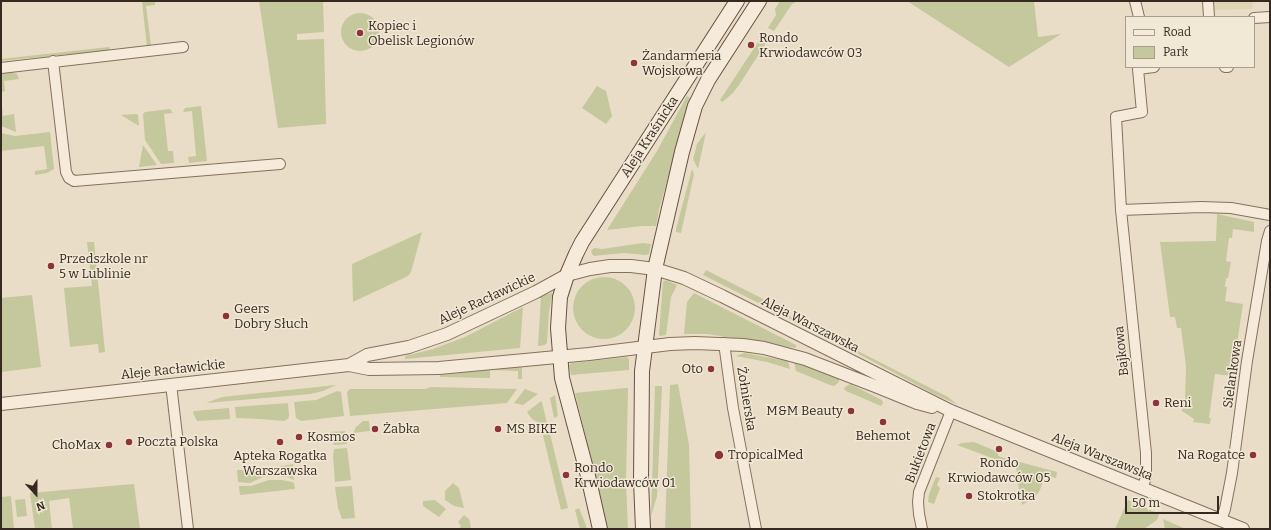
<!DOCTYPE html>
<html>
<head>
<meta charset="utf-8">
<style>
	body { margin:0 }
	#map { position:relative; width:1271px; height:530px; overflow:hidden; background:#eaddc7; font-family:Bitter,serif }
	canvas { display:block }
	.frame { position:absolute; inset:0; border:2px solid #362920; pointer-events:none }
	.legend { position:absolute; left:1125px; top:16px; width:130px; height:52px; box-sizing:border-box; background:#f2e8d6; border:1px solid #a79c8d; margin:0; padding:5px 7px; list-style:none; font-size:12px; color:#362920 }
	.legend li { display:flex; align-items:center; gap:8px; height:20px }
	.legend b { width:20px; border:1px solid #a79c8d }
	.north { position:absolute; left:16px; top:474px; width:40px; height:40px; -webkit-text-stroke:3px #f2e8d6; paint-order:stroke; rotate:159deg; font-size:11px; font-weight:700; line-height:16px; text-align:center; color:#362920 }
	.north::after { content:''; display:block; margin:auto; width:14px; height:18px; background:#362920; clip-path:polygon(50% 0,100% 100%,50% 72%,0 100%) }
	.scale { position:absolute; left:1125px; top:496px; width:94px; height:18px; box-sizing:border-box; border:2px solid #362920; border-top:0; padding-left:5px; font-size:12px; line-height:14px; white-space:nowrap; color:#362920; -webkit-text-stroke:3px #f2e8d6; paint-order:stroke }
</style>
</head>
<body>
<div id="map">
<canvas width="1271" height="530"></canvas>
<div class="frame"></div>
<ul class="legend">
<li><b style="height:5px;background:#f6ebda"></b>Road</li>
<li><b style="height:11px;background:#c5c79c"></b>Park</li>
</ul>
<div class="north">N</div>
<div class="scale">50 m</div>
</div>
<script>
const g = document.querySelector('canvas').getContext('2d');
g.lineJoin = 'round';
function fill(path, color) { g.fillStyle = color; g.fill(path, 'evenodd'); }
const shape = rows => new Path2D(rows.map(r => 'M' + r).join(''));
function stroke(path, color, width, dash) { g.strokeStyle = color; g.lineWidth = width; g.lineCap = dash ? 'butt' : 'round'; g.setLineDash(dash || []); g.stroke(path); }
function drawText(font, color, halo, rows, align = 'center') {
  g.font = font + ' Bitter,serif'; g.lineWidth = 3; g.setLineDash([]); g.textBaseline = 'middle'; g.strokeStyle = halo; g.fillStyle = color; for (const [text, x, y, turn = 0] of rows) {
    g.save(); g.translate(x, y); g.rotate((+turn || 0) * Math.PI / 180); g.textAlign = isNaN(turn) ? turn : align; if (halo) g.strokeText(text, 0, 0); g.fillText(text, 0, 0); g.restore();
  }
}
const farmland = shape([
	[1214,1,1253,1,1252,9,1215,10]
]);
const green = shape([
	[155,1,155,5,146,6,151,46,147,46,142,2],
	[259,1,323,1,324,32,297,34,297,40,324,39,326,124,278,128],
	[780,1,798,1,792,4,774,31,768,28,776,15,775,9],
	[907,1,1034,1,1038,37,1061,34,1009,67],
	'341 32a19 19 0 1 1 38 0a19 19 0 1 1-38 0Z',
	[764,33,770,37,739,85,732,94,722,102,720,100],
	[109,47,110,50,1,61,1,59],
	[12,72,17,74,19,79,4,81,5,91,1,92,1,73],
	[597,86,606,91,612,116,606,124,582,108],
	[687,96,690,98,659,210,656,226,642,226,607,230,657,151],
	[1,97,3,116,14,114,16,132,1,126],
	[201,106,207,161,189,163,188,157,196,156,192,111,183,112,185,108],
	[170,109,173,113,164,114,168,151,173,151,174,163,161,164,145,140,143,114,145,112],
	[136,114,138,115,139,126,121,115],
	[50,132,54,169,47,173,35,175,35,171,47,169,44,146,1,151,1,133,15,136],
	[706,132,698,169,693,159,697,144],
	[143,145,157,165,139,167],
	[692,169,694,174,681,233,676,232,676,229],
	[1217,214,1254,222,1254,232,1233,229,1232,238,1229,238,1226,261,1231,262,1228,278,1226,278,1225,287,1227,287,1225,301,1243,304,1232,376,1215,374,1209,418,1211,418,1210,424,1193,422,1194,419,1182,411,1182,402,1185,402,1186,366,1181,328,1177,328,1175,317,1170,317,1160,242,1216,241],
	[422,232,411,272,408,276,353,302,352,264],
	[87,242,94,242,105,352,99,353,98,344,70,347,64,288,92,286],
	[643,243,651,244,649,254,646,255,624,253,594,256,592,254,591,251,594,248,602,249],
	[706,270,773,304,789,316,822,335,703,275],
	'573 308a31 31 0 1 1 62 0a31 31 0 1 1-62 0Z',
	[666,280,677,285,671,297,666,335,660,336,659,334,663,282],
	[551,293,552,293,552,296,549,311,547,343,545,345,538,346,541,297],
	[694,293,796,345,796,347,795,348,707,334,684,334,687,302],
	[32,295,41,367,1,372,1,298],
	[523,307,520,348,405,359,405,356,433,349,465,337],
	[838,343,856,350,948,397,958,405,932,393],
	[744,353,788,361,790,369,767,362,736,356],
	[627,357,629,359,629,370,571,375,569,365,572,363],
	[794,362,836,376,839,379,839,382,834,386,830,385,796,371],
	[522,367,522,379,518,379,518,371,490,370,490,378,440,377,440,375,490,370],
	[678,384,689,445,691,529,665,529,670,385],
	[850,384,882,400,883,403,881,406,846,391,844,389,845,387],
	[336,385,323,391,311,394,206,403,222,397],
	[655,386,662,386,657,496,651,516],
	[431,387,517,389,507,403,350,416,347,392,350,389,425,389],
	[625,388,628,388,626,483,628,529,607,529,599,490,575,393],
	[525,389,538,394,523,405,514,403],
	[337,391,341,392,344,416,301,421,296,418,294,402,316,400],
	[555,395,558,416,554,418,550,398],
	[541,401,542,402,548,428,532,419,527,412],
	[288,403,289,416,288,419,284,421,260,419,236,418,235,407],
	[229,408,230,419,197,421,193,413,194,411],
	[363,421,369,421,370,431,353,433,356,427],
	[345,431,347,444,334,445,330,438,330,432],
	[542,431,550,434,568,508,561,510],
	[974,442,998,452,998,456,1010,460,1008,464,957,445,962,443],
	[347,448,351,480,335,482,333,456,334,449],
	[1016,461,1057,472,1056,478,1045,475,1040,490,1035,497,1022,505,1017,478],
	[293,464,294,480,287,477,276,476,263,477,250,483,238,482,237,470,251,470,259,468,273,467,278,467],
	[936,477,940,478,937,485,940,488,934,504,928,502,929,494],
	[269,480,282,480,292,482,294,483,295,489,240,495,239,486,251,486],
	[453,483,459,488,464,508,454,506,445,500,445,491],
	[134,484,140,529,73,529,69,498,49,501,52,529,35,529,30,493],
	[352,486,355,518,342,519,338,508,335,487],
	[11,496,14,529,1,529,1,497],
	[25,499,27,516,17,517,15,500],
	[435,500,446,509,439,517,423,506,423,501],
	[1128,500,1159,514,1157,520,1144,529,1115,529],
	[579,508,585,523,587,529,580,529,575,510],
	[464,515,469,519,471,527,470,529,459,529,461,526,458,522],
	[1163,519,1186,529,1165,529]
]);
const minor = shape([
	[1135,1,1139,17],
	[1208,1,1209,17],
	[1254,18,1270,17],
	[53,61,66,172,69,178,74,181,280,164],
	[1225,67,1228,67],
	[1,68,183,47],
	[1121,210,1116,117,1142,112,1138,69,1154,67],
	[724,343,733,408,756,529],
	[171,384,188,529],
	[1142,488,1146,478,1146,453,1121,210,1201,207,1231,208,1270,215],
	[1221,520,1225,509,1232,473,1247,361,1267,241,1270,231],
	[922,529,919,514,918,502,919,492,951,411]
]);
const tertiary = shape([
	[349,365,367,355,409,347,447,334,536,292,567,275,590,269,610,266,631,266,655,269,684,278,722,296,951,411,1243,529],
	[1,404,349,365,369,369,439,368,589,354,670,344,695,343,743,345,764,348,805,359,875,386,917,403,932,407]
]);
const secondary = shape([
	[600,529,588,476,562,378,558,328,560,297,567,275,576,254,582,242,737,1],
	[643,529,641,481,642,371,655,269,682,152,695,106,708,80,759,1]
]);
const markers = [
	[360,33,4,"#8d343a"],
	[751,45,4,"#8d343a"],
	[634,63,4,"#8d343a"],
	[51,266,4,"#8d343a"],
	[226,316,4,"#8d343a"],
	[711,369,4,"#8d343a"],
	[1156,403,4,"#8d343a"],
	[851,411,4,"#8d343a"],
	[883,422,4,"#8d343a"],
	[375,429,4,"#8d343a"],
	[498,429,4,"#8d343a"],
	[299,437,4,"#8d343a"],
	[129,442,4,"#8d343a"],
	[280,442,4,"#8d343a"],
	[109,445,4,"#8d343a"],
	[999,449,4,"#8d343a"],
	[719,455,5,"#8d343a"],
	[1253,455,4,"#8d343a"],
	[566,475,4,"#8d343a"],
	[969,496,4,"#8d343a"]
];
const poiNames = [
	["Kopiec i",368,26],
	["Obelisk Legionów",368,41],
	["Rondo",759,38],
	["Krwiodawców 03",759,53],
	["Żandarmeria",642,56],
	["Wojskowa",642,71],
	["Przedszkole nr",59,259],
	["5 w Lublinie",59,274],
	["Geers",234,309],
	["Dobry Słuch",234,324],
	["Oto",703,369,"right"],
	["Reni",1164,403],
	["M&M Beauty",843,411,"right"],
	["Żabka",383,429],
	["MS BIKE",506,429],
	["Behemot",883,436,"center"],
	["Kosmos",307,437],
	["Poczta Polska",137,442],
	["ChoMax",101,445,"right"],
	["TropicalMed",728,455],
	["Na Rogatce",1245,455,"right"],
	["Apteka Rogatka",280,456,"center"],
	["Warszawska",280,471,"center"],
	["Rondo",999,463,"center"],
	["Krwiodawców 05",999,478,"center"],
	["Rondo",574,468],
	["Krwiodawców 01",574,483],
	["Stokrotka",977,496]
];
const streetNames = [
	["Aleja Kraśnicka",650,137,-57],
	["Aleje Racławickie",487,299,-25],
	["Aleja Warszawska",810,325,27],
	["Bajkowa",1122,351,-96],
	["Aleje Racławickie",173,370,-6],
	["Sielankowa",1233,374,-82],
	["Żołnierska",746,399,81],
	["Bukietowa",921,453,-69],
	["Aleja Warszawska",1102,457,22]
];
fill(farmland, '#dfd5b5');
fill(green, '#c5c79c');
stroke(minor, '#84705e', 12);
stroke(tertiary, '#84705e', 14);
stroke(secondary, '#665141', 16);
stroke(minor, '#f6ebda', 10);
stroke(tertiary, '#f6ebda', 12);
stroke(secondary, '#f6ebda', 14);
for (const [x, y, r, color] of markers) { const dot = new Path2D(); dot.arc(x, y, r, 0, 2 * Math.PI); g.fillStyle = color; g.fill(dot); stroke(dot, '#f2e8d6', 1.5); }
drawText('13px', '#362920', '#f2e8d6', poiNames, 'left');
drawText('13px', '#362920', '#f2e8d6', streetNames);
</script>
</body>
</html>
